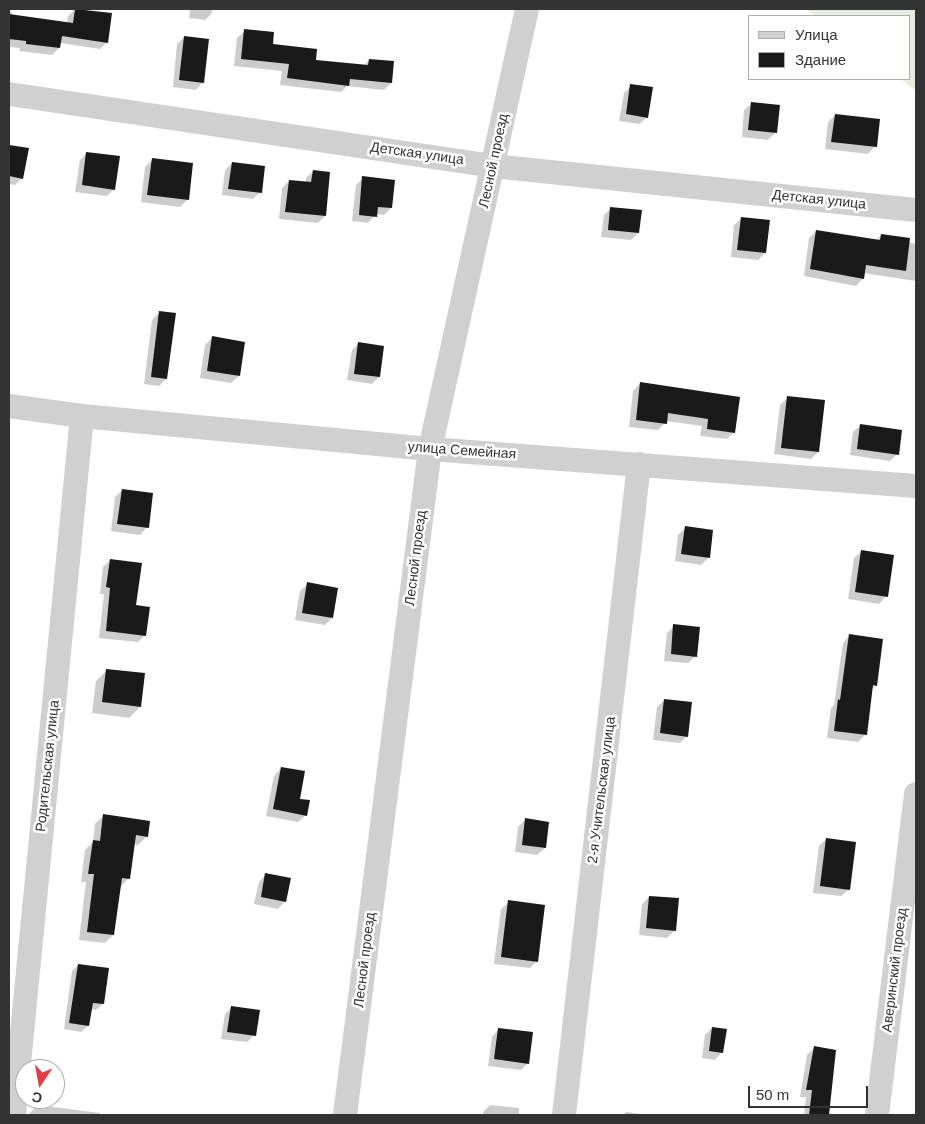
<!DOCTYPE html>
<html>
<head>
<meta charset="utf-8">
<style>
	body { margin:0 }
	#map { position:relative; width:925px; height:1124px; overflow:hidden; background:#fff; font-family:Arial,sans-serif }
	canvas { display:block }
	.frame { position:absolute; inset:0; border:10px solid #333; pointer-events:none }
	.legend { position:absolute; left:748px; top:15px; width:162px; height:65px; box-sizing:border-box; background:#fff; border:1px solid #adadad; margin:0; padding:6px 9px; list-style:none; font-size:15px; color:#333 }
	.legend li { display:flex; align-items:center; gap:10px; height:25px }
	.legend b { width:25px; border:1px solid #adadad }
	.north { position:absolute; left:15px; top:1059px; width:50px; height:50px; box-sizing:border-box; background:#fff; border:1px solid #adadad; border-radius:50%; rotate:192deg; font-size:14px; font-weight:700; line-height:20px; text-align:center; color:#333 }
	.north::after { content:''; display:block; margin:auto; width:18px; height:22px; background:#e63946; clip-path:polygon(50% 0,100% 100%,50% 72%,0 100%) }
	.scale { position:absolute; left:748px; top:1086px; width:120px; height:22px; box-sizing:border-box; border:2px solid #333; border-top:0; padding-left:6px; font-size:15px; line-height:18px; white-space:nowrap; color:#333; -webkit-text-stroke:4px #fff; paint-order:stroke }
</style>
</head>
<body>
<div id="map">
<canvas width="925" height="1124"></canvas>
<div class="frame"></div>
<ul class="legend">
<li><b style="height:6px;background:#d0d0d0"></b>Улица</li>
<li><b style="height:14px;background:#1a1a1a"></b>Здание</li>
</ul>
<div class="north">С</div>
<div class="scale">50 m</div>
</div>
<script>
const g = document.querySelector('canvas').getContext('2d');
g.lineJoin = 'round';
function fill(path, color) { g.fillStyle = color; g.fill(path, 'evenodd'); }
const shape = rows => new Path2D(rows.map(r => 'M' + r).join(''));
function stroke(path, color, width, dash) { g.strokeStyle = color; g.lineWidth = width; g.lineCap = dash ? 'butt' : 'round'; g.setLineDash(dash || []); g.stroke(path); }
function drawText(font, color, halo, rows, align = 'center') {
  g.font = font + ' Arial,sans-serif'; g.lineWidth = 5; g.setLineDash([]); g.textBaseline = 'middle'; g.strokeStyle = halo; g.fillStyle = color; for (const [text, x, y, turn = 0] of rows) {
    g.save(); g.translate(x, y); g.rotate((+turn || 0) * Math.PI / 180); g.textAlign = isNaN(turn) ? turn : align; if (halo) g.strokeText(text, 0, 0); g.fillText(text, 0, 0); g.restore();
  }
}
const green = shape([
	[805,9,916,9,916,88,913,89,901,79,909,79,909,16,816,16]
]);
const shadow = shape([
	[76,9,111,14,107,42,100,49,60,43,59,48,52,55,19,51,20,48,9,47,9,11,12,12,12,15,67,23,68,16],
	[190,9,212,9,212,13,205,20,189,18],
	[245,31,272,45,314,62,364,66,369,60,391,83,384,90,347,86,341,92,280,85,282,71,234,66,237,38],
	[185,37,203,82,196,90,173,87,177,44],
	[631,86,647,117,640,124,619,121,624,93],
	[752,103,775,133,768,140,742,137,744,110],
	[835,115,875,146,868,154,825,149,828,122],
	[9,146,27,149,22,178,15,185,9,184],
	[87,153,114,189,107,196,75,192,80,160],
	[152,160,187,200,180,207,141,202,145,167],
	[232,163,260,192,253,199,222,195,225,170],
	[313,171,329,173,325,216,318,223,279,219,282,188,289,181,306,183,306,178],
	[363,178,391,208,384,215,376,214,368,223,352,221,356,185],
	[611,208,638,233,631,240,601,237,604,215],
	[742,218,765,253,758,260,731,257,734,225],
	[816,231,876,240,882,235,916,244,916,283,916,281,863,273,863,278,856,286,804,276,809,238],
	[160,312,166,379,159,386,144,384,152,320],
	[212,338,239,376,231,383,200,378,205,345],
	[359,343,379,377,372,384,347,380,352,350],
	[640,383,734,432,727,439,700,436,702,426,666,421,665,423,658,430,629,427,633,391],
	[787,398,818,452,811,459,774,454,780,405],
	[861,425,897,454,890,461,850,455,853,432],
	[122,490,147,527,140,535,111,531,115,497],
	[686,527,708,558,701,565,675,561,678,535],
	[862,551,886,596,879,604,848,599,854,558],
	[110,560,134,607,145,635,138,642,99,638,104,594,100,594,103,567],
	[308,584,332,618,325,625,295,620,300,591],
	[674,626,696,656,688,663,664,661,667,633],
	[850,635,876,685,871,690,865,735,858,742,827,738,831,708,834,705,843,643],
	[107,670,140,707,129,718,92,713,96,681],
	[665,700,687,736,680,743,653,740,657,707],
	[281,768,306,815,298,822,266,816,274,776],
	[103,816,147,836,138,845,133,844,129,878,120,887,113,935,105,943,79,940,86,882,81,882,85,850,93,842,95,824],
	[525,820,545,848,537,855,515,852,518,827],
	[826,839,849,889,841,896,813,893,819,846],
	[266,874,285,901,278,909,254,904,259,882],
	[649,897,674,931,667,938,639,935,642,904],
	[509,902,537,961,530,968,494,964,501,909],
	[78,965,103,1004,96,1010,90,1009,88,1026,81,1032,64,1029,72,971],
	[232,1007,254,1035,247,1042,221,1039,225,1014],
	[712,1028,722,1052,715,1060,702,1058,705,1035],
	[499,1029,528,1063,521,1070,488,1066,492,1037],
	[814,1048,827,1096,825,1115,804,1115,806,1097,800,1097,807,1055],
	[38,1105,100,1113,100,1115,28,1115],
	[490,1105,519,1108,519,1115,483,1115,483,1112],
	[626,1112,648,1115,623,1115]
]);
const building = shape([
	[75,9,112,13,108,43,62,36,60,48,26,44,26,41,9,39,9,14,73,23],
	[244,29,274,32,273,44,317,49,316,60,368,65,369,59,394,61,392,83,350,79,349,86,287,78,289,64,241,59],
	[184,36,209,39,204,83,179,80],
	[630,84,653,87,648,118,626,114],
	[751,102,780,105,777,133,748,130],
	[835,114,880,119,877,147,831,142],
	[9,145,29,148,23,179,9,176],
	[86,152,120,156,115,190,82,185],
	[152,158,193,163,189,200,147,195],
	[232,162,265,166,262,193,228,189],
	[313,170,330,172,326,216,285,212,289,180,311,182],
	[362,176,395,180,392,208,378,207,377,217,359,215],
	[610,207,642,210,639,233,608,230],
	[741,217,770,220,766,253,737,250],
	[816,230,880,240,881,234,910,238,906,271,866,265,864,279,810,269],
	[159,311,176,313,167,379,151,377],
	[212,336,245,342,240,376,207,371],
	[358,342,384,346,380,377,354,374],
	[640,382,740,397,735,433,707,429,708,419,668,413,667,424,636,420],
	[787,396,825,400,819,452,781,448],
	[860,424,902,430,899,455,857,449],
	[122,489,153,493,149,528,117,524],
	[685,526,713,530,710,558,681,554],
	[861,550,894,555,888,597,855,592],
	[110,559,142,563,136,605,150,607,146,636,106,631,110,588,106,587],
	[307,582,338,588,333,618,302,613],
	[673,624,700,627,697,657,671,654],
	[849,634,883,639,877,686,873,685,867,735,834,731,838,699,840,700],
	[106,669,145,673,141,707,102,702],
	[664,699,692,702,688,737,660,733],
	[281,767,305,771,300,799,310,800,307,816,273,809],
	[103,814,150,821,148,837,136,835,130,879,122,878,114,935,87,932,94,874,88,874,93,840,100,841],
	[525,818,549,822,546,848,522,845],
	[826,838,856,842,850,890,820,886],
	[265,873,291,878,286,902,261,897],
	[649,896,679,898,676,931,646,928],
	[508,900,545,905,538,962,501,957],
	[78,964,109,968,104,1004,93,1003,89,1026,69,1023],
	[231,1006,260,1010,256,1036,227,1032],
	[712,1027,727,1029,723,1053,709,1051],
	[498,1028,533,1032,529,1064,494,1059],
	[814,1046,836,1050,829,1115,809,1115,812,1090,806,1090]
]);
const minor = shape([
	[9,94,493,166,916,210],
	[9,406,82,416,430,449,916,486],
	[14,1115,82,416],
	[345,1115,430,449,527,9],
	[564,1115,639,464],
	[877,1115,916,794]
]);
const streetNames = [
	["Детская улица",417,154,8],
	["Лесной проезд",494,161,-78],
	["Детская улица",819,200,6],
	["улица Семейная",462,451,4],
	["Лесной проезд",416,558,-83],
	["Родительская улица",48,766,-84],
	["2-я Учительская улица",602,790,-83],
	["Лесной проезд",365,960,-83],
	["Аверинский проезд",895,970,-83]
];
fill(green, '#e6ecdf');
fill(shadow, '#0003');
fill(building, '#1a1a1a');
stroke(minor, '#d0d0d0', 24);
drawText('14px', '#333', '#fff', streetNames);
</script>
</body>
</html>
